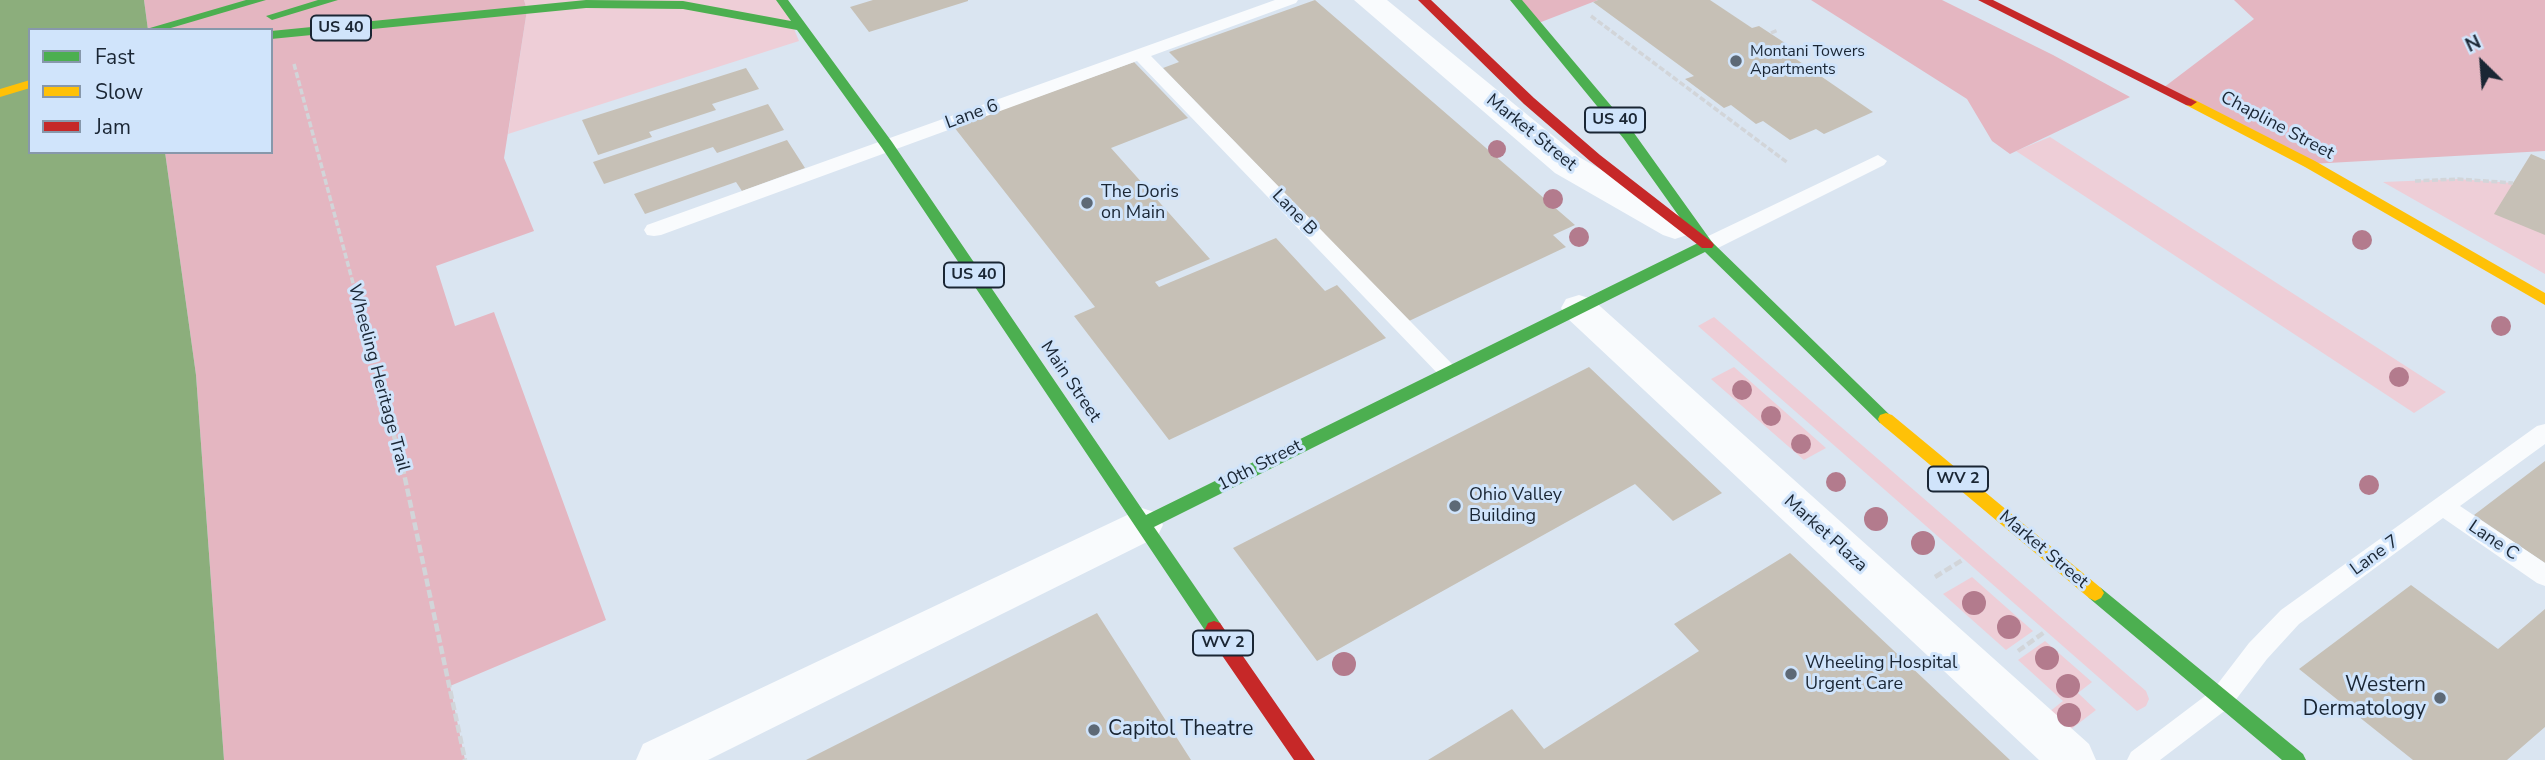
<!DOCTYPE html>
<html>
<head>
<meta charset="utf-8">
<style>
	body { margin:0 }
	#map { position:relative; width:2545px; height:760px; overflow:hidden; background:#dae5f1; font-family:"Nunito Sans",sans-serif }
	canvas { display:block }
	.legend { position:absolute; left:28px; top:28px; width:245px; height:126px; box-sizing:border-box; background:#d0e4fb; border:2px solid #8798ab; margin:0; padding:9px 12px; list-style:none; font-size:21px; color:#1a2634 }
	.legend li { display:flex; align-items:center; gap:14px; height:35px }
	.legend b { width:35px; border:2px solid #8798ab }
	.north { position:absolute; left:2447px; top:28px; width:70px; height:70px; -webkit-text-stroke:5px #d0e4fb; paint-order:stroke; rotate:335deg; font-size:19px; font-weight:700; line-height:28px; text-align:center; color:#1a2634 }
	.north::after { content:''; display:block; margin:auto; width:24px; height:32px; background:#1a2634; clip-path:polygon(50% 0,100% 100%,50% 72%,0 100%) }
</style>
</head>
<body>
<div id="map">
<canvas width="2545" height="760"></canvas>
<ul class="legend">
<li><b style="height:9px;background:#4caf50"></b>Fast</li>
<li><b style="height:9px;background:#ffc107"></b>Slow</li>
<li><b style="height:9px;background:#c62828"></b>Jam</li>
</ul>
<div class="north">N</div>
</div>
<script>
const g = document.querySelector('canvas').getContext('2d');
g.lineJoin = 'round';
function fill(path, color) { g.fillStyle = color; g.fill(path, 'evenodd'); }
const shape = rows => new Path2D(rows.map(r => 'M' + r).join(''));
function stroke(path, color, width, dash) { g.strokeStyle = color; g.lineWidth = width; g.lineCap = dash ? 'butt' : 'round'; g.setLineDash(dash || []); g.stroke(path); }
function drawText(font, color, halo, rows, align = 'center') {
  g.font = font + ' "Nunito Sans",sans-serif'; g.lineWidth = 6; g.setLineDash([]); g.textBaseline = 'middle'; g.strokeStyle = halo; g.fillStyle = color; for (const [text, x, y, turn = 0] of rows) {
    g.save(); g.translate(x, y); g.rotate((+turn || 0) * Math.PI / 180); g.textAlign = isNaN(turn) ? turn : align; if (halo) g.strokeText(text, 0, 0); g.fillText(text, 0, 0); g.restore();
  }
}
const green = shape([
	[524,0,782,0,799,41,508,134,527,10],
	[2050,137,2446,392,2414,413,2016,151],
	[2458,179,2513,183,2545,235,2545,274,2383,182],
	[1714,317,2146,691,2149,699,2146,706,2137,711,1698,326],
	[1734,367,1826,448,1804,460,1711,379],
	[1972,577,2033,631,2006,650,1943,594],
	[2045,641,2092,682,2078,693,2096,710,2070,730,2049,712,2063,701,2018,660]
]);
const forest = shape([
	[144,0,524,0,527,10,504,158,534,231,436,266,455,326,494,312,606,620,450,686,465,760,224,760,196,375,165,152,271,152,271,30,148,30],
	[1516,0,1598,0,1536,24],
	[1811,0,1942,0,2053,55,2130,97,2010,154,1992,141,1967,99],
	[2234,0,2545,0,2545,151,2310,164,2163,88,2254,19]
]);
const water = shape([
	[0,0,144,0,148,30,30,30,30,152,165,152,196,375,224,760,0,760]
]);
const building = shape([
	[873,0,968,0,968,1,869,32,850,7],
	[1315,0,1575,225,1553,235,1566,247,1409,321,1163,68,1179,62,1169,52],
	[1598,0,1710,0,1752,28,1759,26,1785,43,1777,46,1873,112,1824,134,1816,129,1790,140,1763,121,1756,124,1731,105,1724,108,1685,79,1694,76,1593,2],
	[1134,62,1188,118,1111,148,1210,259,1155,282,1159,287,1276,238,1325,291,1337,285,1386,338,1169,440,1074,316,1095,307,954,127],
	[746,68,759,89,712,104,716,110,649,132,652,137,598,155,582,120],
	[768,104,784,130,717,153,713,147,604,184,593,162],
	[787,140,805,168,742,191,736,182,645,214,634,194],
	[2531,154,2545,160,2545,235,2494,214],
	[1589,367,1722,493,1673,521,1635,484,1317,661,1233,548],
	[2545,461,2545,563,2474,515],
	[1790,553,2010,760,1428,760,1512,709,1544,749,1699,651,1674,624],
	[2411,585,2498,649,2545,609,2545,727,2507,760,2413,760,2299,669],
	[1097,613,1191,760,806,760]
]);
const pathFar1 = shape([
	[1591,16,1788,163],
	[1771,33,1778,30],
	[294,64,367,335],
	[2415,181,2458,179,2513,183]
]);
const path = shape([
	[366,333,403,469,465,760],
	[1935,577,1964,559],
	[2018,651,2046,631]
]);
const lane = shape([
	[1275,0,1298,0,1296,3,1151,56,1455,367,1458,372,1455,377,1448,380,1441,377,1137,61,661,235,654,236,647,235,644,230,647,225,1275,0],
	[1878,155,1887,161,1884,165,1714,250,1707,252,1700,250,1697,245,1700,240,1878,155],
	[2545,424,2545,444,2460,506,2545,563,2545,586,2537,583,2443,518,2299,624,2267,659,2231,706,2160,760,2127,760,2131,752,2213,690,2249,643,2281,610,2537,426,2545,424]
]);
const street = shape([
	[1354,0,1387,0,1579,157,1687,219,1692,227,1687,235,1675,239,1663,235,1555,173,1354,0],
	[1579,295,1592,299,2089,744,2096,760,2039,760,1566,317,1561,308,1566,299,1579,295],
	[1142,508,1157,513,1163,525,1157,537,708,760,636,760,643,744,1142,508]
]);
const fast = shape([
	[246,0,266,0,164,30,143,30,246,0],
	[318,0,338,0,272,20,266,16,318,0],
	[586,0,683,1,791,21,776,0,788,0,892,142,1146,515,1698,243,1624,139,1510,0,1522,0,1634,133,1712,242,1894,419,1892,423,1880,423,1705,252,1154,527,1220,623,1223,629,1220,635,1214,637,1208,635,882,148,797,30,683,9,586,8,271,39,271,31,586,0],
	[2095,585,2101,588,2303,754,2306,760,2282,760,2089,598,2086,593,2089,588,2095,585]
]);
const slow = shape([
	[30,80,30,88,0,97,0,89,30,80],
	[2191,98,2315,161,2545,293,2545,305,2305,167,2186,105,2185,102,2191,98],
	[1886,413,1892,415,2101,588,2104,593,2101,598,2095,601,2089,598,1880,423,1878,419,1880,415,1886,413]
]);
const jam = shape([
	[1418,0,1431,0,1534,98,1600,155,1712,242,1714,245,1712,248,1702,248,1590,161,1524,104,1418,0],
	[1978,0,1993,0,2197,102,2191,106,2186,105,1978,0],
	[1214,621,1220,623,1315,760,1294,760,1208,635,1205,629,1208,623,1214,621]
]);
const trees = [
	[1497,149,9],
	[1553,199,10],
	[1579,237,10],
	[2362,240,10],
	[2501,326,10],
	[2399,377,10],
	[1742,390,10],
	[1771,416,10],
	[1801,444,10],
	[1836,482,10],
	[2369,485,10],
	[1876,519,12],
	[1923,543,12],
	[1974,603,12],
	[2009,627,12],
	[2047,658,12],
	[1344,664,12],
	[2068,686,12],
	[2069,715,12]
];
const markers = [
	[1736,61,7,"#5d6976"],
	[1087,203,7,"#5d6976"],
	[1455,506,7,"#5d6976"],
	[1791,674,7,"#5d6976"],
	[2440,698,7,"#5d6976"],
	[1094,730,7,"#5d6976"]
];
const shields = [
	[341,28,60],
	[1615,120,60],
	[974,275,60],
	[1958,479,60],
	[1223,643,60]
];
const shieldNames = [
	["US 40",341,28],
	["US 40",1615,120],
	["US 40",974,275],
	["WV 2",1958,479],
	["WV 2",1223,643]
];
const farPoinames = [
	["Montani Towers",1750,52],
	["Apartments",1750,70]
];
const streetNames = [
	["Lane 6",972,115,-20],
	["Chapline Street",2277,126,28],
	["Market Street",1531,133,39],
	["Lane B",1294,213,46],
	["Wheeling Heritage Trail",378,378,75],
	["Main Street",1070,382,56],
	["10th Street",1260,466,-27],
	["Market Plaza",1825,534,42],
	["Lane C",2493,541,34],
	["Market Street",2043,550,40],
	["Lane 7",2375,556,-36]
];
const poiNames = [
	["The Doris",1101,193],
	["on Main",1101,214],
	["Ohio Valley",1469,496],
	["Building",1469,517],
	["Wheeling Hospital",1805,664],
	["Urgent Care",1805,685]
];
const nearPoinames = [
	["Western",2426,686],
	["Dermatology",2426,710],
	["Capitol Theatre",1108,730,"left"]
];
fill(green, '#eeced7');
fill(forest, '#e4b6c1');
fill(water, '#8cae7c');
fill(building, '#c6c0b6');
stroke(pathFar1, '#d2d5d9', 3.5, [6, 2.5]);
stroke(path, '#d2d5d9', 4.5, [8, 3.5]);
fill(lane, '#f9fbfd');
fill(street, '#f9fbfd');
fill(fast, '#4caf50');
fill(slow, '#ffc107');
fill(jam, '#c62828');
g.fillStyle = '#b37b8d';
for (const [x, y, r] of trees) { g.beginPath(); g.arc(x, y, r, 0, 2 * Math.PI); g.fill(); }
for (const [x, y, r, color] of markers) { const dot = new Path2D(); dot.arc(x, y, r, 0, 2 * Math.PI); g.fillStyle = color; g.fill(dot); stroke(dot, '#d0e4fb', 2.5); }
for (const [x, y, w] of shields) { const box = new Path2D(); box.roundRect(x - w / 2, y - 12.5, w, 25, 5); g.fillStyle = '#d0e4fb'; g.fill(box); stroke(box, '#1a2634', 2); }
drawText('bold 16px', '#1a2634', null, shieldNames);
drawText('16px', '#1a2634', '#d0e4fb', farPoinames, 'left');
drawText('18px', '#1a2634', '#d0e4fb', streetNames);
drawText('18px', '#1a2634', '#d0e4fb', poiNames, 'left');
drawText('21px', '#1a2634', '#d0e4fb', nearPoinames, 'right');
</script>
</body>
</html>
